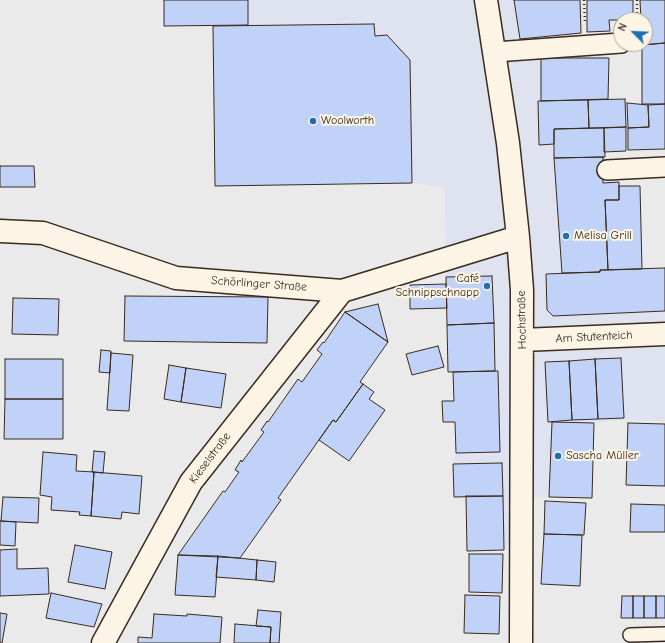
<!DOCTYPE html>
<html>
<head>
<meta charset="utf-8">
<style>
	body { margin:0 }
	#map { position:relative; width:665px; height:643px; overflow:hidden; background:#eaeaeb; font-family:"Comic Neue",sans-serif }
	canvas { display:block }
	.north { position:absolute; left:613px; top:12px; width:40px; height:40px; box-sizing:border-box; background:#fcf5e5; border:1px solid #afa495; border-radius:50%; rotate:294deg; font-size:11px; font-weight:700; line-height:16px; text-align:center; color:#3b2a1e }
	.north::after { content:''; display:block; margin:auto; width:14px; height:18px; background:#1f6fb2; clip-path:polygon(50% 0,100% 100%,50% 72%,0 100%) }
</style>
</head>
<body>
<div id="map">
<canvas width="665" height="643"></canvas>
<div class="north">N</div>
</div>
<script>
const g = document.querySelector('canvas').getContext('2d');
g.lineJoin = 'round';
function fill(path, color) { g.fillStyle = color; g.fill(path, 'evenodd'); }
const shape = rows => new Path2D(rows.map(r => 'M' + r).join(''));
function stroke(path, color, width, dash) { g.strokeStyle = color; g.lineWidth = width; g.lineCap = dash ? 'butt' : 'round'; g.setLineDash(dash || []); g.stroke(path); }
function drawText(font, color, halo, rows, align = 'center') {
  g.font = font + ' "Comic Neue",sans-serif'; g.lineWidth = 4; g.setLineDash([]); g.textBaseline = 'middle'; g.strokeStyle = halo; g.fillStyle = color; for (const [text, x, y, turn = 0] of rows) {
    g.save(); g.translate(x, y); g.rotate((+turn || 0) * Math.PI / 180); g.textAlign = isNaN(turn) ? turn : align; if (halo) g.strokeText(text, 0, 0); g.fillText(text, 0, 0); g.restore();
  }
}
const built = shape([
	[164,0,580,0,581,33,609,58,608,99,588,100,589,128,604,128,605,157,603,157,603,182,619,182,608,270,665,268,665,421,620,420,594,423,592,498,534,497,504,550,467,551,466,497,454,497,453,464,456,453,455,422,443,422,442,401,454,400,453,372,448,372,447,308,410,309,410,285,446,284,445,187,412,183,215,186,213,26,164,26]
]);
const building = shape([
	[164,0,248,0,248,25,164,26,164,0],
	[514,0,580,0,581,33,520,39,514,0],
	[587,0,633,0,633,20,609,20,610,31,587,32,587,0],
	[640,0,665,0,665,43,642,45,642,44,645,44,645,20,641,20,640,0],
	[374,24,375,36,387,35,410,60,412,183,215,186,213,26,374,24],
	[665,43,665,104,642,104,642,45,665,43],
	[541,58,609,58,608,99,541,101,541,58],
	[625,99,626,127,589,128,588,100,625,99],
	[588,100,589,128,554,129,554,144,539,145,538,101,588,100],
	[627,103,648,105,649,127,628,128,627,103],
	[665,104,665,149,628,150,628,128,649,127,648,105,665,104],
	[626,127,626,151,604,152,604,128,626,127],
	[604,128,605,157,554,158,554,129,604,128],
	[603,157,603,183,619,182,619,200,605,200,608,270,600,270,600,272,562,273,554,158,603,157],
	[0,166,34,166,35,187,0,187,0,166],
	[619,186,640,186,642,269,608,270,605,200,619,200,619,186],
	[665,268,665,311,553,316,547,310,546,274,600,272,600,270,665,268],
	[492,276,494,323,447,325,446,277,492,276],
	[446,284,447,308,410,309,410,285,446,284],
	[125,296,268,297,267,343,124,341,125,296],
	[13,298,59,299,58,335,12,334,13,298],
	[378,304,388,342,345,312,378,304],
	[345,312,388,342,360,382,363,384,336,422,333,420,278,498,281,500,240,558,178,555,223,491,225,492,239,472,235,470,241,460,242,462,264,432,261,430,267,421,268,422,298,379,302,382,322,354,317,350,323,342,324,343,345,312],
	[494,323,495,371,448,372,447,325,494,323],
	[438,346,444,367,412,375,406,354,438,346],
	[101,350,111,351,110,373,99,372,101,350],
	[111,353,133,355,129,411,107,410,111,353],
	[621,358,624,418,598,419,595,359,621,358],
	[5,359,63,359,63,399,5,399,5,359],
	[595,359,598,419,572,420,569,361,595,359],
	[569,361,572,420,548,422,545,362,569,361],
	[169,365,186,368,181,402,164,399,169,365],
	[186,368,226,374,221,408,181,402,186,368],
	[495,371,498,371,500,452,456,453,455,422,443,422,442,401,454,401,453,372,495,371],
	[363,384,374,392,369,399,385,410,349,461,319,440,333,420,336,422,363,384],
	[5,399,63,399,63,439,4,439,5,399],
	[552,422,594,423,592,498,549,497,552,422],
	[628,423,665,424,665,486,626,485,628,423],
	[94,451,105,452,103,473,92,472,94,451],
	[43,452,77,455,76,471,94,472,91,516,79,515,80,512,51,510,52,497,40,495,43,452],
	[502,463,503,496,454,497,453,464,502,463],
	[94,472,142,476,139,514,122,512,121,519,91,516,94,472],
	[466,496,503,496,504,550,467,551,466,496],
	[3,497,39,498,38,523,1,521,3,497],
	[545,501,586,503,584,535,544,534,545,501],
	[631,504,665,505,665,532,630,532,631,504],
	[0,521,16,522,15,546,0,545,0,521],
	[544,534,582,535,580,586,541,584,544,534],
	[75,545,112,552,105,589,68,582,75,545],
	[17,549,17,569,48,568,49,594,0,596,0,550,17,549],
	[469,554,503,554,502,593,469,592,469,554],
	[178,555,218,556,215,597,175,595,178,555],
	[218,556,257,560,256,580,216,577,218,556],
	[257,560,276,562,274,582,256,580,257,560],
	[51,593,102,604,94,627,46,618,51,593],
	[465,595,500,596,499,634,464,633,465,595],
	[622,596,633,596,633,618,621,618,622,596],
	[633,596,644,596,644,618,633,618,633,596],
	[644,596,656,596,656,618,644,618,644,596],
	[656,596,665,596,665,618,656,618,656,596],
	[258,610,281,612,279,643,270,643,271,627,256,626,258,610],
	[0,613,7,614,2,643,0,643,0,613],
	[154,614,187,616,187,614,222,617,220,643,138,643,138,637,152,638,154,614],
	[235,624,271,627,270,643,234,643,235,624]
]);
const path = shape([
	[584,0,585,23],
	[637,0,637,20]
]);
const service = shape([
	[630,635,665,634]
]);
const pedestrian = shape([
	[495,52,621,43],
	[607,170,665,167]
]);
const minor = shape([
	[486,0,508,143,518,237,522,290,521,643],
	[0,231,43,233,176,278,342,291,518,237],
	[522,340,665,334],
	[103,643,191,482,342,291]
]);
const markers = [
	[313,121,4,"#1f6fb2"],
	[566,236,4,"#1f6fb2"],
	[487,286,4,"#1f6fb2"],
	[558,456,4,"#1f6fb2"]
];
const poiNames = [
	["Woolworth",321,121],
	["Melisa Grill",574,236],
	["Café",479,279,"right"],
	["Schnippschnapp",479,293,"right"],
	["Sascha Müller",566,456]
];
const streetNames = [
	["Schörlinger Straße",259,284,4],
	["Hochstraße",522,320,-91],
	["Am Stutenteich",594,337,-3],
	["Kieselstraße",210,458,-53]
];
fill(built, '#dee3ef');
fill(building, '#c1d2f8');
stroke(building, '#3b2a1e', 1);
stroke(service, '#3b2a1e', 16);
stroke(pedestrian, '#3b2a1e', 22);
stroke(minor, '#3b2a1e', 25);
stroke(path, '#3b2a1e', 2.5, [1, 3]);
stroke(service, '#fcf5e5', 13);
stroke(pedestrian, '#fcf5e5', 19);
stroke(minor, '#fcf5e5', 22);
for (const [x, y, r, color] of markers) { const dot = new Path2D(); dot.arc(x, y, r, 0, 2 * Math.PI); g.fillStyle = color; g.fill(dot); stroke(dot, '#fcf5e5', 1.5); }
drawText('12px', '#3b2a1e', '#fcf5e5', poiNames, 'left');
drawText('12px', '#3b2a1e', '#fcf5e5', streetNames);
</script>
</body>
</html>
